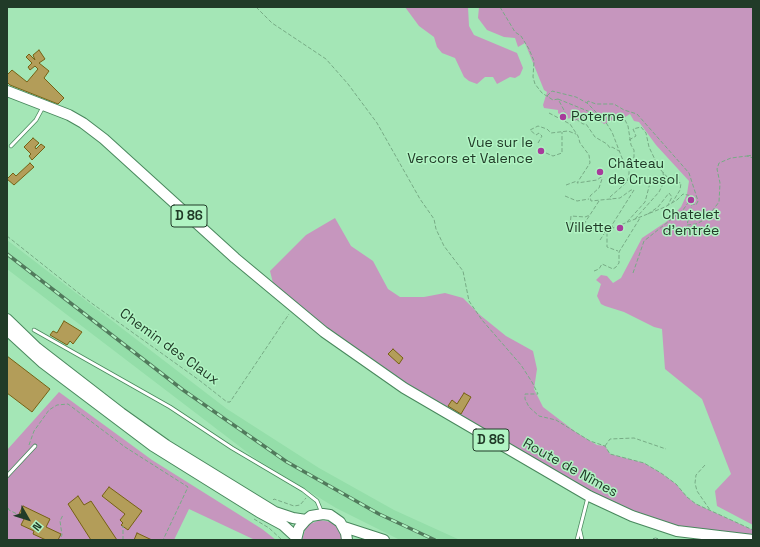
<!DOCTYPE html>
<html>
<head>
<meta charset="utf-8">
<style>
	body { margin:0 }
	#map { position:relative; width:760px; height:547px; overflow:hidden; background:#a4e6b6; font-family:"Space Grotesk",sans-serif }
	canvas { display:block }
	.frame { position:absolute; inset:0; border:8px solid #213b28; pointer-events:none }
	.north { position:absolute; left:8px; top:499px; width:40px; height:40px; -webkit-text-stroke:3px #b1f4c3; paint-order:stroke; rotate:129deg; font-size:11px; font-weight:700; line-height:16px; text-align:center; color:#213b28 }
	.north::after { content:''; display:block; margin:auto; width:14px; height:18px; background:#213b28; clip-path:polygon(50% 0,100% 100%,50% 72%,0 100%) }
</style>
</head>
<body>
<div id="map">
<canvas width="760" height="547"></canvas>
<div class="frame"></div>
<div class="north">N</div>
</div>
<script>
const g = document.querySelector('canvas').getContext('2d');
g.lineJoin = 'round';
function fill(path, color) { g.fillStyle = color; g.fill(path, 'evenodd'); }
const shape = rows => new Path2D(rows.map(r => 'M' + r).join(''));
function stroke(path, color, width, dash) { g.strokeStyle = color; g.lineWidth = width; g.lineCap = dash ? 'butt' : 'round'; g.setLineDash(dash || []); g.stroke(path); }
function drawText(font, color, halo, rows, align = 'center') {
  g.font = font + ' "Space Grotesk",sans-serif'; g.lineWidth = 3; g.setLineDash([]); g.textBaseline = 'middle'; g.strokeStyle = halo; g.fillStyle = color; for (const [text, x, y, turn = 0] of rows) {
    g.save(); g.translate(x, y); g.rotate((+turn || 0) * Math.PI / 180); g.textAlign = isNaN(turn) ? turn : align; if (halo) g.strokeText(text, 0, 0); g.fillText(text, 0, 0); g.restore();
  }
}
const built = shape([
	[7,240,227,409,319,468,394,510,460,540,400,540,336,508,256,459,7,269]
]);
const green = shape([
	[405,7,468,7,469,26,474,35,517,53,523,68,520,75,515,78,510,77,497,84,493,77,485,77,477,84,469,81,464,77,455,58,442,53,437,47,434,37,419,26],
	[479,7,753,7,753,525,717,506,715,491,731,474,702,399,665,369,662,329,654,327,624,312,605,306,601,304,597,296,601,284,596,280,601,275,607,276,613,283,621,278,642,238,666,222,681,207,687,194,689,181,656,145,639,122,634,121,630,114,622,119,619,117,604,124,592,115,574,121,571,118,566,119,558,113,558,110,544,108,543,105,547,92,544,90,525,43,518,47,515,38,504,37,487,30,478,18],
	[335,218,351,246,373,261,388,289,400,297,424,297,445,293,463,298,480,315,506,336,533,351,537,369,534,389,543,407,577,433,597,445,605,446,610,454,644,463,661,473,676,484,687,497,696,504,753,530,753,540,731,538,632,516,404,388,275,291,270,271,306,235],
	[59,392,152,460,262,529,276,540,255,540,189,509,174,540,7,540,7,450],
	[320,520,331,522,336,525,341,534,342,540,302,540,306,527,310,524]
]);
const building = shape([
	[39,50,45,59,39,63,49,71,44,78,64,98,58,104,10,85,7,82,7,75,12,70,27,82,38,69,35,66,30,70,28,67,32,63,26,57,29,54,35,60,33,55,39,50],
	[33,138,39,143,35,147,36,149,41,144,45,147,32,160,29,156,31,154,24,147,33,138],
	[30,163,34,167,14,185,7,179,13,173,16,176,30,163],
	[64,321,82,332,73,344,70,341,67,345,50,335,53,331,57,333,64,321],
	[393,349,403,358,399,364,388,354,393,349],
	[7,356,50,389,32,412,7,393,7,356],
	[464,393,471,397,461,414,448,406,452,400,457,404,464,393],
	[109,487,142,511,128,530,121,525,123,523,120,520,125,514,102,496,109,487],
	[78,496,84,505,91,501,117,540,91,540,68,504,78,496],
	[23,506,50,519,46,527,61,534,58,540,46,540,33,534,34,531,21,525,25,517,19,514,23,506],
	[137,533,152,540,134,540,137,533]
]);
const path = shape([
	[256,7,272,23,326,59,348,84,377,123,420,199,434,219,436,229,444,246,463,271,469,301,482,320,521,365,532,382,538,394,525,394,525,399,529,407,539,416,556,420,590,441,605,446,610,454,644,463,661,473,676,484,687,497,696,504,753,530],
	[500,7,515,32,521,36,529,49,534,61,533,77,535,84,542,93,553,100,558,99,565,112,563,117],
	[547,96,552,91,576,97,587,103,605,121,612,132,622,158,629,169,629,176,627,182,610,197,611,200],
	[558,99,600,116],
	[587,103,588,101,596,104,614,104,624,110,637,114,689,173,698,201,696,205,693,204],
	[549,113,570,124,578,136,580,143,589,155,590,163,577,183,597,180,601,177,602,179,599,188,590,196,591,201,620,198,631,190,634,190,612,225,613,228,665,207,677,200,683,194,692,196,692,204,687,225,696,224,706,219,719,202,720,183,717,169,719,163,731,158,747,156,753,158],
	[576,119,583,124,586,124,595,137,607,144,610,148,612,147,619,151],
	[625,120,628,126,631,145,634,150,634,157,629,168],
	[629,140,636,136,633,129,641,127,646,133,649,147,659,168,669,179,672,176,676,182,681,183,680,190,672,203],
	[538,143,542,136,539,133,536,135,530,130,538,126,547,129,551,133,568,131,576,134],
	[546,153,553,156,562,153,562,132],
	[747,156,753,155],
	[566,185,577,181],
	[565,196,577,201,589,199],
	[599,201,584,224,586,225,602,224,602,232,607,233],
	[648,214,658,207,669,193,672,197,668,205],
	[635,219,659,192,664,182,663,172],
	[564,222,571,227,584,225],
	[627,222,645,202,650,183,660,180,663,185],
	[570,226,571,216,585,217,590,215],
	[611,228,607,233,607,247,618,251],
	[7,236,90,302,199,380,227,402,230,402,289,314],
	[600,240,604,234],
	[594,271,599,269,602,264,613,269,616,267,619,263,619,252,640,218],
	[633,273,644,241,683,210,690,200],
	[29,445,34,431,49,410,57,405,68,404,125,447,188,487,163,540],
	[605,446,610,439,634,438,666,449],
	[705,465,696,475,695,483,697,491,710,510],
	[273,500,274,499,294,506,300,505,306,498],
	[8,508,9,510,23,517],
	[254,519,269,528,282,540],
	[61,537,62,535,60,521,63,515],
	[123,540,123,526]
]);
const service = shape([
	[11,146,36,120,43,107],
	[34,330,170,407,232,448,303,490,317,501,322,513],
	[7,476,35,446],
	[580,531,582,540],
	[577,540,588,497],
	[655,540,656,540]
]);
const primary = shape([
	[7,91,69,115,83,123,104,139,235,258,324,332,404,388,589,496,632,516,677,531,753,540],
	[7,319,37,348,121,413,166,445,275,512,293,518,306,520],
	[7,330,43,363,153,446,259,512,283,525,296,537],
	[344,527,384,540],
	[296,540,299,528,306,520,311,516,323,514,330,515,340,522,346,533,347,540]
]);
const rail = shape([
	[7,254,183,390,287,462,379,514,435,540]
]);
const markers = [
	[563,117,4,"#a73b9b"],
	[541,151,4,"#a73b9b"],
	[600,172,4,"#a73b9b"],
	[691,200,4,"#a73b9b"],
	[620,228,4,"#a73b9b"]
];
const shields = [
	[189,216,36],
	[491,440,36]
];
const shieldNames = [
	["D 86",189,216],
	["D 86",491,440]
];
const poiNames = [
	["Poterne",571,117],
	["Vue sur le",533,143,"right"],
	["Vercors et Valence",533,159,"right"],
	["Château",608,164],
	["de Crussol",608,180],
	["Chatelet",691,215,"center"],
	["d'entrée",691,231,"center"],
	["Villette",612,228,"right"]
];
const streetNames = [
	["Chemin des Claux",169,347,36],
	["Route de Nîmes",570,468,29]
];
fill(built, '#94dea9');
fill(green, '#c696be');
fill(building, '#b39d59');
stroke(building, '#766114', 1);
stroke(service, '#49885d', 4.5);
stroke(primary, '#49885d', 12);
stroke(path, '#77ab85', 1, [4, 2]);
stroke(service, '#fff', 3);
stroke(primary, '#fff', 10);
stroke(rail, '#517a5c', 3.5);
stroke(rail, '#b1f4c3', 2, [6]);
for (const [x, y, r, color] of markers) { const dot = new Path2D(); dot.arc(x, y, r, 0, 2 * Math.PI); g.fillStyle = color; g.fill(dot); stroke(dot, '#b1f4c3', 1.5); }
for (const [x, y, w] of shields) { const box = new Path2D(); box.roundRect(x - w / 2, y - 11, w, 22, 3); g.fillStyle = '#b1f4c3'; g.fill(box); stroke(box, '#213b28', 1); }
drawText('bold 13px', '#213b28', null, shieldNames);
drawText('14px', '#213b28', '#b1f4c3', poiNames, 'left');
drawText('14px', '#213b28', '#b1f4c3', streetNames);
</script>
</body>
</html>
